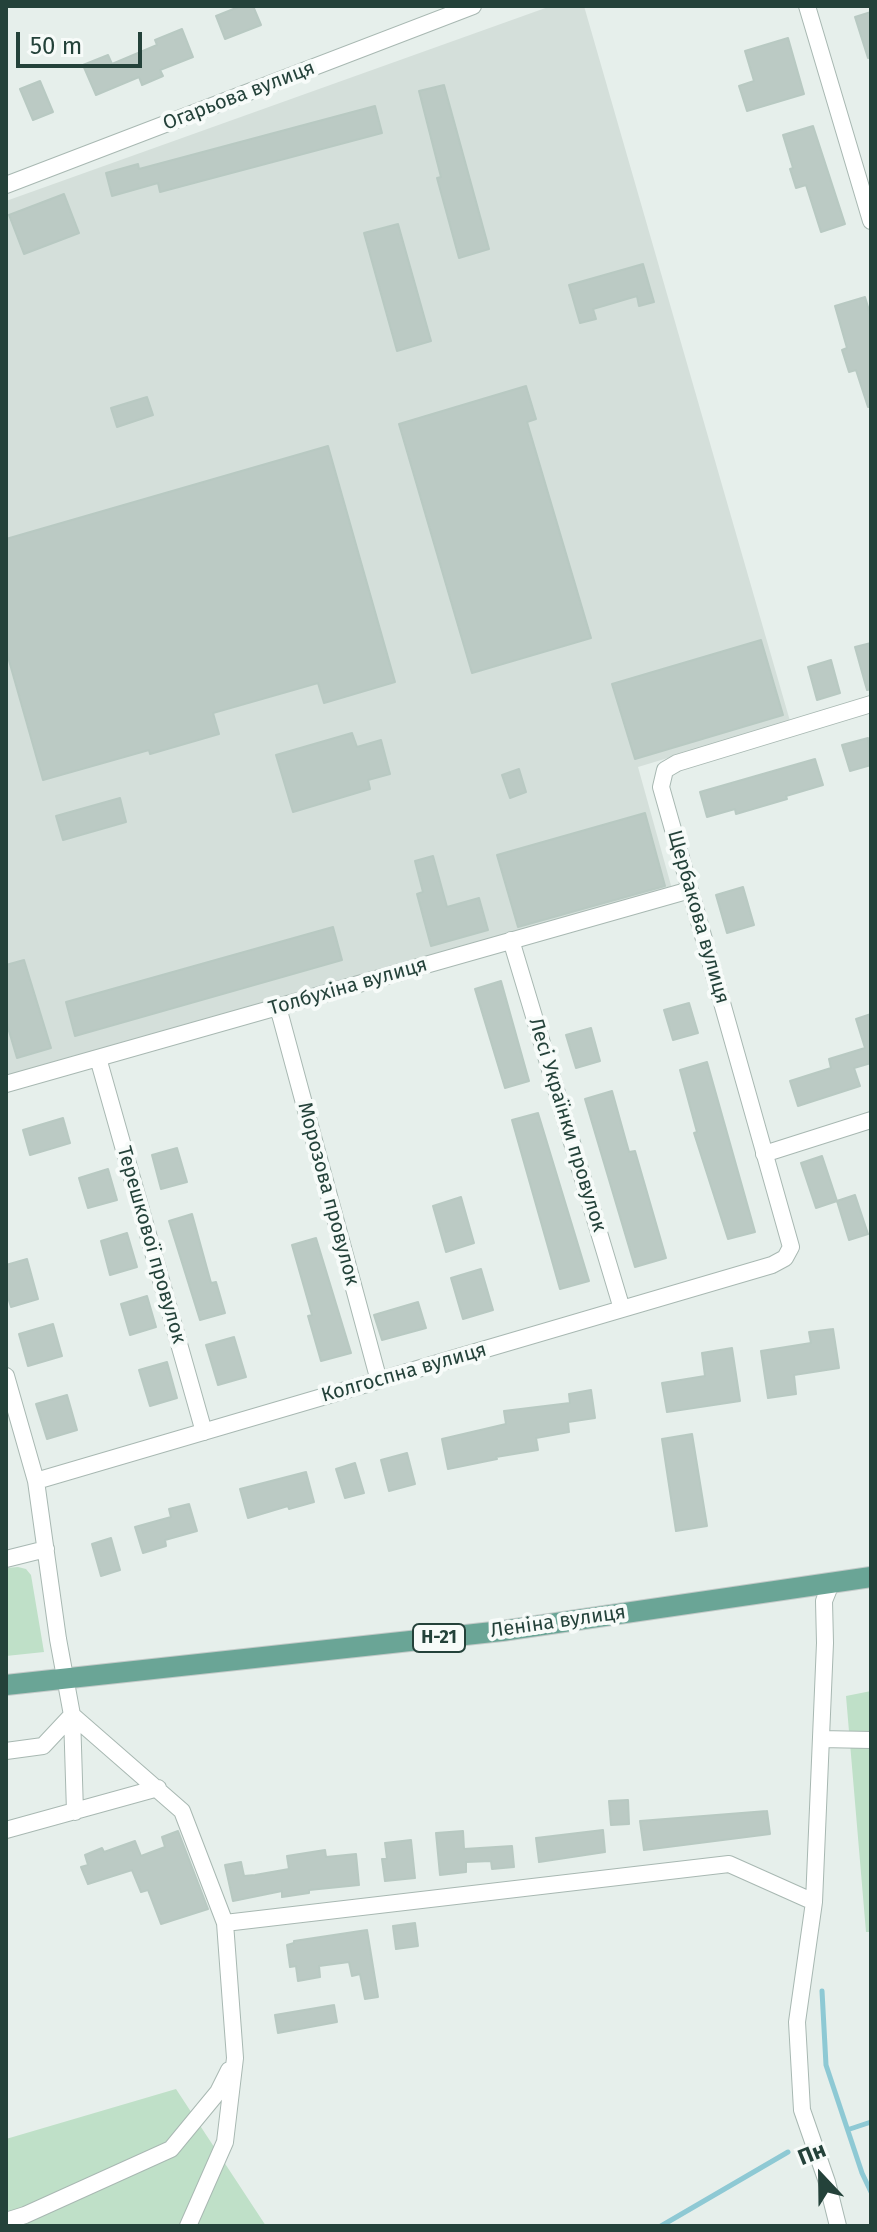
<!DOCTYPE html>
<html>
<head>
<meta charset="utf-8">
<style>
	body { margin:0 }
	#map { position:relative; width:877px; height:2232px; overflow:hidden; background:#e6efeb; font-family:"Fira Sans",sans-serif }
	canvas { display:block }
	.frame { position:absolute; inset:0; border:8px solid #24423a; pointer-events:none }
	.north { position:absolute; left:781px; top:2136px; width:80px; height:80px; -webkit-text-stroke:6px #f7fbf9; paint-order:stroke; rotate:338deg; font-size:22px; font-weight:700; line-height:32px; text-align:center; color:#24423a }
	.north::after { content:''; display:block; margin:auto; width:28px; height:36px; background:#24423a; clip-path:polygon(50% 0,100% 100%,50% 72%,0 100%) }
	.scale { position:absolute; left:16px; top:32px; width:126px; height:36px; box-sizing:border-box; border:4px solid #24423a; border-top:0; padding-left:10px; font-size:24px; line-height:28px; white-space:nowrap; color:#24423a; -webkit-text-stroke:6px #f7fbf9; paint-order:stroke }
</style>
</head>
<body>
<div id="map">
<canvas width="877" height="2232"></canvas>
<div class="frame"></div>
<div class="north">Пн</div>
<div class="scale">50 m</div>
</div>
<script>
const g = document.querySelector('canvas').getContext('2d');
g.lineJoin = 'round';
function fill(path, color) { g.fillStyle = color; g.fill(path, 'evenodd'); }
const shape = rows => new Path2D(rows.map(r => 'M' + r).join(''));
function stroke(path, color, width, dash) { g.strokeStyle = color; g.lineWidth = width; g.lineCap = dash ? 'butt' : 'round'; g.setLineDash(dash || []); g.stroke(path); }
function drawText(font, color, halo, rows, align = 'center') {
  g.font = font + ' "Fira Sans",sans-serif'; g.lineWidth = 8; g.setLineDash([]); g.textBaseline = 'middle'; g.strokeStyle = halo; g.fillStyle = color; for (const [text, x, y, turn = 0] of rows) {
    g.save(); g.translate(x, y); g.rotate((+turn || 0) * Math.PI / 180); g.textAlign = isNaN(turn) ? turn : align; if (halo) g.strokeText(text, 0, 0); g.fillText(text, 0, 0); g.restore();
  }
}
const built = shape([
	[551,6,584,6,790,721,638,767,672,889,6,1077,6,201]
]);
const green = shape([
	[18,1567,26,1569,31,1575,44,1652,6,1656,6,1568],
	[871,1691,871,1932,866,1932,846,1696],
	[176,2089,266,2226,6,2226,6,2139]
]);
const stream = shape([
	[822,1991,826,2065,862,2173,871,2192],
	[850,2129,871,2122],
	[661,2226,788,2152]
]);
const building = shape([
	[241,6,253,6,261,25,225,39,216,16,241,6],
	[871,12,871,57,868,58,855,17,871,12],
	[182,29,193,57,160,70,163,76,142,85,139,77,96,95,83,65,108,55,112,64,157,45,155,40,182,29],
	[788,38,804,94,747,111,739,86,754,81,745,51,788,38],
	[40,81,53,112,33,120,20,89,40,81],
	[444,85,489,249,459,258,437,178,441,177,419,91,444,85],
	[375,106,382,133,160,192,158,183,112,196,106,173,138,164,139,169,375,106],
	[813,126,845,224,821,232,806,185,796,188,790,169,793,168,783,135,813,126],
	[64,194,79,233,24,254,9,215,64,194],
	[398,224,431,341,397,351,364,233,398,224],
	[643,264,654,302,639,306,637,296,593,309,596,319,580,323,569,285,643,264],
	[865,297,871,317,871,407,868,407,856,370,849,372,842,350,847,348,835,306,865,297],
	[526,386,536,419,527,422,591,638,472,673,399,424,526,386],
	[147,397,153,415,117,427,111,408,147,397],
	[328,446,395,682,324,703,318,683,213,713,219,734,150,754,149,750,43,780,6,650,6,539,328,446],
	[761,640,783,715,635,759,612,684,761,640],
	[871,643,871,689,867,690,855,647,871,643],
	[831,660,840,693,817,700,808,667,831,660],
	[352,733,357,747,381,740,390,774,368,780,370,789,293,812,276,755,352,733],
	[868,738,871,765,850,771,842,745,868,738],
	[815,759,823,785,786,796,787,799,736,814,735,809,707,817,700,792,815,759],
	[519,769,526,792,510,798,502,775,519,769],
	[120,798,126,822,63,840,56,816,120,798],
	[645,813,665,886,518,927,497,855,645,813],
	[433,856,447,907,479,898,488,930,431,946,417,894,423,892,415,861,433,856],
	[743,887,754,925,727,933,716,895,743,887],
	[333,927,342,960,75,1036,66,1002,333,927],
	[24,960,51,1048,17,1058,6,1021,6,965,24,960],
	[501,981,529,1081,505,1088,475,989,501,981],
	[689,1003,698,1033,673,1040,664,1010,689,1003],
	[871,1014,871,1063,854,1068,860,1086,798,1106,790,1081,831,1068,829,1059,865,1048,856,1019,871,1014],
	[591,1028,600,1061,576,1068,566,1035,591,1028],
	[707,1062,755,1232,728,1239,694,1133,697,1132,680,1070,707,1062],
	[612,1091,629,1152,635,1151,666,1258,635,1267,585,1099,612,1091],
	[538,1113,589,1281,560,1289,512,1120,538,1113],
	[63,1118,70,1143,30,1155,23,1130,63,1118],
	[177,1148,187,1182,161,1189,152,1155,177,1148],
	[822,1156,837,1201,816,1208,801,1163,822,1156],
	[108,1169,117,1200,88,1208,79,1178,108,1169],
	[855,1195,868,1234,849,1240,837,1201,855,1195],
	[461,1197,474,1243,446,1252,433,1206,461,1197],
	[192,1214,211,1283,216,1282,225,1313,200,1320,169,1221,192,1214],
	[127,1233,137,1267,110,1275,101,1241,127,1233],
	[316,1238,351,1353,321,1361,308,1316,312,1315,292,1245,316,1238],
	[27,1259,38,1299,11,1307,6,1291,6,1265,27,1259],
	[481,1269,493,1310,463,1319,451,1278,481,1269],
	[147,1296,156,1327,130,1335,121,1304,147,1296],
	[418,1302,426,1328,382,1340,374,1315,418,1302],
	[53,1324,62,1356,28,1366,19,1334,53,1324],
	[833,1329,839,1368,794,1375,796,1394,768,1398,761,1351,811,1343,809,1332,833,1329],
	[234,1337,246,1377,218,1385,206,1345,234,1337],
	[732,1348,740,1401,667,1412,662,1383,705,1376,702,1353,732,1348],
	[167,1362,177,1398,150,1406,139,1370,167,1362],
	[591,1390,595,1418,568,1422,569,1432,536,1438,538,1450,496,1457,497,1459,448,1469,442,1439,506,1424,504,1411,570,1403,569,1394,591,1390],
	[67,1395,77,1430,47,1439,36,1404,67,1395],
	[692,1434,707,1526,676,1531,662,1439,692,1434],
	[407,1453,415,1484,389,1491,381,1460,407,1453],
	[355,1463,364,1493,345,1498,336,1469,355,1463],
	[306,1472,314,1502,289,1509,288,1506,248,1518,240,1489,306,1472],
	[189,1504,197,1531,165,1540,166,1546,143,1553,135,1527,171,1517,169,1509,189,1504],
	[111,1538,120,1570,101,1576,92,1544,111,1538],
	[628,1800,629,1824,611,1825,609,1801,628,1800],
	[767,1811,770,1834,644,1850,640,1821,767,1811],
	[603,1830,605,1852,539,1862,536,1838,603,1830],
	[178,1831,208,1909,161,1924,148,1890,141,1892,132,1870,88,1884,81,1867,88,1865,85,1855,102,1848,104,1852,135,1841,141,1856,165,1847,162,1837,178,1831],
	[463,1831,464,1849,512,1846,514,1867,492,1869,491,1861,466,1862,466,1872,440,1875,436,1833,463,1831],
	[411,1840,415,1878,385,1881,382,1859,387,1859,385,1843,411,1840],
	[325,1850,326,1857,356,1854,359,1885,309,1890,309,1893,282,1897,282,1891,233,1901,225,1865,241,1862,244,1876,255,1875,289,1869,287,1856,325,1850],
	[415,1923,418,1946,396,1949,393,1926,415,1923],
	[367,1930,378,1997,365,1999,360,1974,352,1976,349,1962,319,1966,320,1977,298,1981,296,1966,290,1967,287,1945,294,1943,294,1941,367,1930],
	[334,2005,337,2022,278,2033,275,2015,334,2005]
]);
const minor = shape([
	[807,6,871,221],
	[6,185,473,6],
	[511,940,622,1309],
	[278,1007,379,1381],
	[98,1058,204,1432],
	[6,1084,690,890],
	[764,1154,871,1120],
	[6,1376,36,1481,58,1639,72,1715,75,1812],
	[36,1481,772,1265,785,1258,791,1247,661,787,665,770,677,763,871,704],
	[6,1559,46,1549],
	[832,1581,824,1601,825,1643,814,1902,797,2022,802,2110,827,2182,838,2226],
	[821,1739,871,1740],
	[6,1751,43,1746,72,1715,182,1811,225,1923,235,2058,225,2142,188,2226],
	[6,1830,158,1788],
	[225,1923,729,1864,814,1902],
	[6,2221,25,2215,171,2149,218,2092,229,2070]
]);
const major = shape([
	[6,1685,502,1631,871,1577]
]);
const shields = [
	[439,1638,52]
];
const shieldNames = [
	["Н-21",439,1638]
];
const streetNames = [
	["Огарьова вулиця",239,96,-21],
	["Щербакова вулиця",698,917,74],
	["Толбухіна вулиця",348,987,-16],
	["Лесі Українки провулок",567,1125,73],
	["Морозова провулок",328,1194,75],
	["Терешкової провулок",151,1245,74],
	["Колгоспна вулиця",404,1373,-16],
	["Леніна вулиця",558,1622,-8]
];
fill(built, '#d4dfda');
fill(green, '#bfe0c8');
stroke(stream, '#8ec9d4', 5);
fill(building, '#bbcac4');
stroke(building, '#b8c9c2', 2);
stroke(minor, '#a8b8b2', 18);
stroke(major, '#c2cac8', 22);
stroke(minor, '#fff', 16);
stroke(major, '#6aa596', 20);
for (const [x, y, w] of shields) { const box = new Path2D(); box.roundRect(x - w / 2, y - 14, w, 28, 6); g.fillStyle = '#f7fbf9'; g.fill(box); stroke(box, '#24423a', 2); }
drawText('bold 18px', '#24423a', null, shieldNames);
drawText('20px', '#24423a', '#f7fbf9', streetNames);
</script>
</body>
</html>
